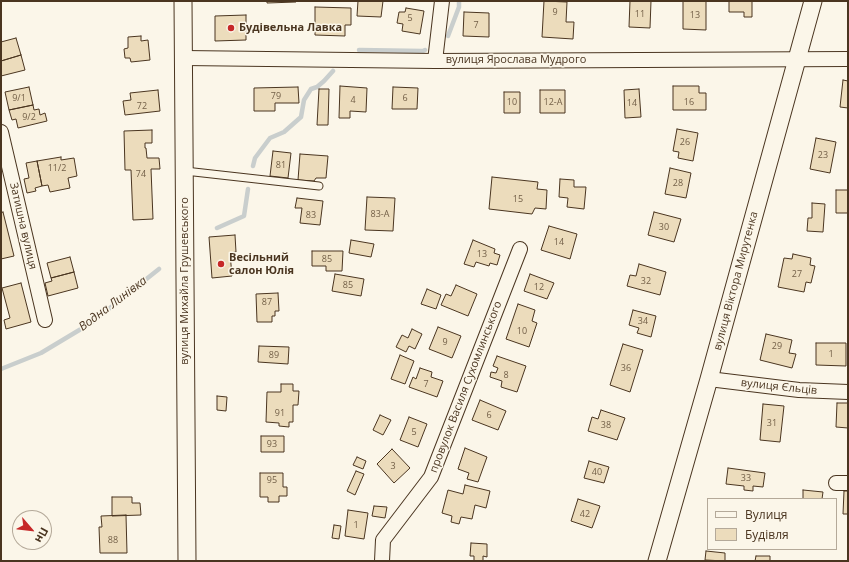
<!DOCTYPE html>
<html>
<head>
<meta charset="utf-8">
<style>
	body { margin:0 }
	#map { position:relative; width:849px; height:562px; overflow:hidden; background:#fbf6e9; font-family:"Open Sans",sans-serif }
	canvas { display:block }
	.frame { position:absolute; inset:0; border:2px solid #4a3520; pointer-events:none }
	.legend { position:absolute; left:707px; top:498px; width:130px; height:52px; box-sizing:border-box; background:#fbf6e9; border:1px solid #b4a999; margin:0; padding:5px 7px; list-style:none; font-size:12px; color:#4a3520 }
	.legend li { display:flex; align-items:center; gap:8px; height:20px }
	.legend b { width:20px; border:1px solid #b4a999 }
	.north { position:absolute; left:12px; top:510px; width:40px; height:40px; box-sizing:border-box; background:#fbf6e9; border:1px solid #b4a999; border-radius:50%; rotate:118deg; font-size:11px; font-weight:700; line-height:16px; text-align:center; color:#4a3520 }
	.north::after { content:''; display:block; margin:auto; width:14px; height:18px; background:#c62828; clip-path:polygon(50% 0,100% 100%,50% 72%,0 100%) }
</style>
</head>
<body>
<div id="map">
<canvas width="849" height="562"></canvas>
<div class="frame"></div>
<ul class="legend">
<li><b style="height:5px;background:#fbf6e9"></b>Вулиця</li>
<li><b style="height:11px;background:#ecdcbc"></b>Будівля</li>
</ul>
<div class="north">Пн</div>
</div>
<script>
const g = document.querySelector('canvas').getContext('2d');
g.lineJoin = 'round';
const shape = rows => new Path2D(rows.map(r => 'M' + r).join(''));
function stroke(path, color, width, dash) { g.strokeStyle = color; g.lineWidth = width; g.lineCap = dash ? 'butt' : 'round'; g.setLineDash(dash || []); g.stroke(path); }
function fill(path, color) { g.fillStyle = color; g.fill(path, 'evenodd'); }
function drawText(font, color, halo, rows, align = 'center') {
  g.font = font + ' "Open Sans",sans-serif'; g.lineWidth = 3; g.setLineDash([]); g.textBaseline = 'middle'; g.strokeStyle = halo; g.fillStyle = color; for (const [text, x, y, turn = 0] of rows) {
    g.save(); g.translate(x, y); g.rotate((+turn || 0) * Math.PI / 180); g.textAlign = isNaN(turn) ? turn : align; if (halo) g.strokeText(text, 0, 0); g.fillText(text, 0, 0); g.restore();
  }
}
const stream = shape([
	[448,36,459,7,459,1],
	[359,50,423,51,425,50],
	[253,166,255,158,270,138,284,132,301,117,304,100,311,89,317,87,324,81,333,71],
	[217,228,244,216,248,189],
	[1,369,41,353,91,323,159,269]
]);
const building = shape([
	[267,1,296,1,296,2,267,3,267,1],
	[358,1,383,1,381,17,357,16,358,1],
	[544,1,567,2,566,22,574,22,573,39,542,37,544,1],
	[630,1,651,1,650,28,629,27,630,1],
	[683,1,706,1,706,30,683,29,683,1],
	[729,1,752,1,752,17,744,17,744,12,729,12,729,1],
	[315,7,351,8,351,25,345,25,345,36,315,35,315,7],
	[406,8,424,11,420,34,402,31,403,24,397,23,399,12,405,12,406,8],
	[464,12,489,13,489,37,463,36,464,12],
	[246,15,246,40,215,41,215,16,246,15],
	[141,36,141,41,148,40,150,60,131,62,130,58,125,58,124,49,128,48,128,37,141,36],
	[16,38,21,55,1,61,1,42,16,38],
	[21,55,25,70,1,76,1,61,21,55],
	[843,80,848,81,848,108,840,107,843,80],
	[340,86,367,88,366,112,350,111,350,118,339,118,340,86],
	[673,86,699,86,699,93,706,93,706,110,673,110,673,86],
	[29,87,33,105,9,110,5,92,29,87],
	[298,87,299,103,275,103,275,111,254,111,254,88,298,87],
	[393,87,418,88,417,109,392,109,393,87],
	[319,89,329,89,328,125,317,125,319,89],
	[639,89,641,117,625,118,624,90,639,89],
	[158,90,160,111,125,115,123,101,131,100,130,93,158,90],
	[540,90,565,90,565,113,540,113,540,90],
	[504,92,520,92,520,113,504,113,504,92],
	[33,105,34,110,39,109,40,115,45,113,47,121,18,128,16,119,12,120,9,110,33,105],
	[677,129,698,133,693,161,678,158,679,152,673,151,677,129],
	[152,130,152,143,145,143,145,148,146,148,147,158,159,158,160,169,151,169,153,219,133,220,131,170,125,170,124,131,152,130],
	[816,138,836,142,830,173,810,169,816,138],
	[273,151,291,153,288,178,270,176,273,151],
	[300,154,328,156,326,178,316,178,314,181,298,180,300,154],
	[61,157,61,160,74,158,77,176,68,178,70,188,50,192,48,185,42,186,37,161,61,157],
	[37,161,42,186,35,188,36,191,27,193,24,179,29,178,26,163,37,161],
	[670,168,691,173,686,198,665,194,670,168],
	[492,177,538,182,537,189,547,190,546,209,535,208,532,214,489,209,492,177],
	[560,179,574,180,574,187,586,187,584,209,567,207,568,198,559,197,560,179],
	[836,190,848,190,848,213,836,213,836,190],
	[367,197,395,198,393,231,365,230,367,197],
	[297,198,323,201,320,225,300,223,302,208,295,208,297,198],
	[812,203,825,204,823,232,807,231,808,218,812,218,812,203],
	[3,212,14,256,1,259,1,213,3,212],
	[654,212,681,219,674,242,648,235,654,212],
	[549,226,577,234,570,259,541,250,549,226],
	[235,235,236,252,230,253,232,276,212,278,209,237,235,235],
	[351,240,374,244,371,257,349,253,351,240],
	[473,240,495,249,494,253,500,255,497,265,490,263,489,266,476,262,474,267,464,264,473,240],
	[312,251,343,251,342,271,326,271,326,266,312,266,312,251],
	[793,254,811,258,810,265,815,266,811,283,806,282,804,292,778,287,784,258,792,259,793,254],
	[70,257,74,272,51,278,47,263,70,257],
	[639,264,666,272,660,295,627,286,630,275,636,276,639,264],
	[74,272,78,288,48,296,45,283,52,281,51,278,74,272],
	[335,274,364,279,361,296,332,291,335,274],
	[530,274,554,283,547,299,524,291,530,274],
	[21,283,31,322,6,329,4,320,10,318,2,288,21,283],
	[456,285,477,294,468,316,441,305,446,294,451,296,456,285],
	[427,289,441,295,436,309,421,304,427,289],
	[278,293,279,311,275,311,275,316,272,316,272,322,257,322,256,294,278,293],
	[518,304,535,310,532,321,537,323,529,347,506,339,518,304],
	[633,310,656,316,651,337,637,333,639,328,629,325,633,310],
	[438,327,461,336,452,358,429,349,438,327],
	[412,329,422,334,415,349,409,346,406,352,396,347,402,335,408,338,412,329],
	[766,334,792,340,789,353,796,354,792,368,760,360,766,334],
	[816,343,846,343,846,366,816,365,816,343],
	[623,344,643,350,630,392,610,385,623,344],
	[259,346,289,347,288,364,258,362,259,346],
	[400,355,414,361,405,384,391,379,400,355],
	[497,356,526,366,517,392,501,387,502,381,490,377,491,372,496,373,498,368,493,366,497,356],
	[420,368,432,372,431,377,443,381,437,397,409,387,413,377,416,379,420,368],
	[281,384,293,384,293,391,299,391,298,405,293,405,293,422,289,422,289,427,279,426,279,423,266,422,267,392,281,392,281,384],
	[217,396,227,397,226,411,217,410,217,396],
	[480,400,506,411,498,430,472,420,480,400],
	[837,403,848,403,848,428,836,427,837,403],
	[763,404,784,406,780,442,760,440,763,404],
	[601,410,625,418,617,440,588,431,592,417,598,419,601,410],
	[380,415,391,420,383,435,373,430,380,415],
	[409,417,427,424,418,447,400,440,409,417],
	[261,436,284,436,284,452,261,452,261,436],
	[465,448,487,457,478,482,467,479,469,473,458,469,465,448],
	[392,449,410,468,394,483,377,464,392,449],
	[357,457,366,461,363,469,353,465,357,457],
	[589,461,609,467,604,483,584,478,589,461],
	[728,468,765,473,763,487,753,486,753,491,744,490,744,486,726,484,728,468],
	[356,471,364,474,355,495,347,491,356,471],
	[260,473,283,473,283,487,287,487,287,496,279,496,279,502,268,502,268,497,260,497,260,473],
	[465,485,490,491,486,508,475,505,472,519,461,517,459,524,451,522,452,516,442,513,448,490,463,494,465,485],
	[803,490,823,492,822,499,803,499,803,490],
	[844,491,848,491,848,514,843,514,844,491],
	[112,497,132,497,132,503,140,503,141,515,112,516,112,497],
	[578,499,600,506,592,528,571,521,578,499],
	[374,506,387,507,385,518,372,516,374,506],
	[348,510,368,513,364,539,345,536,348,510],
	[126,515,127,553,100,553,99,527,102,527,101,516,126,515],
	[334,525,341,526,339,539,332,538,334,525],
	[471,543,487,544,487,557,483,556,483,561,474,561,474,556,470,556,471,543],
	[706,551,725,553,725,561,705,560,706,551],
	[756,556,770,556,770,561,755,561,756,556]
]);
const service = shape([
	[185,171,319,186]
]);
const minor = shape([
	[184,58,435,61,848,59],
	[435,61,442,1],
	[1,132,45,320],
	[709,379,799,390,848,392],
	[836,483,848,483],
	[382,561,383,540,431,477,520,249]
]);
const tertiary = shape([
	[183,1,187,561],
	[657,561,709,379,813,1]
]);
const markers = [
	[231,28,4,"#c62828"],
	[221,264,4,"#c62828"]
];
const numberNames = [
	["9",555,12],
	["11",640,14],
	["13",695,15],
	["5",410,18],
	["7",476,25],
	["79",276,96],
	["9/1",19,98],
	["6",405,98],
	["4",353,100],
	["10",512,102],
	["12-А",553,102],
	["16",689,102],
	["14",632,103],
	["72",142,106],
	["9/2",29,117],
	["26",685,142],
	["23",823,155],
	["81",281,165],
	["11/2",57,168],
	["74",141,174],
	["28",678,183],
	["15",518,199],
	["83-А",380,214],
	["83",311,215],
	["30",664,227],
	["14",559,242],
	["13",482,254],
	["85",327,259],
	["27",797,274],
	["32",646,281],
	["85",348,285],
	["12",539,287],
	["87",267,302],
	["34",643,321],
	["10",522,331],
	["9",445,342],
	["29",777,346],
	["1",831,354],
	["89",274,355],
	["36",626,368],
	["8",506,375],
	["7",426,384],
	["91",280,413],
	["6",489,415],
	["31",772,423],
	["38",606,425],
	["5",414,432],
	["93",272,444],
	["3",393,466],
	["40",597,472],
	["33",746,478],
	["95",272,480],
	["42",585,514],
	["1",356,525],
	["88",113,540]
];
const poiNames = [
	["Будівельна Лавка",239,28],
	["Весільний",229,258],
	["салон Юлія",229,271]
];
const streetNames = [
	["вулиця Ярослава Мудрого",516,60],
	["Затишна вулиця",23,226,77],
	["вулиця Михайла Грушевського",185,281,-90],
	["вулиця Віктора Мирутенка",736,281,-75],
	["провулок Василя Сухомлинського",466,387,-69],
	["вулиця Єльців",779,387,6]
];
const waterNames = [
	["Водна Линівка",113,304,-37]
];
stroke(stream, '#c9cecd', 4.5);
fill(building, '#ecdcbc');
stroke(building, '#4a3520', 1);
stroke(service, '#4a3520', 9);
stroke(minor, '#4a3520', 16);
stroke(tertiary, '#4a3520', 19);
stroke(service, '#fbf6e9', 7);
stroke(minor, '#fbf6e9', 14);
stroke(tertiary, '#fbf6e9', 17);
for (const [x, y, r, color] of markers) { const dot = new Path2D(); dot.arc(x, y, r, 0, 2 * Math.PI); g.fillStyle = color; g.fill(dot); stroke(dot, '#fbf6e9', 1.5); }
drawText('9px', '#725f47', null, numberNames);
drawText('bold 11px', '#4a3520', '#fbf6e9', poiNames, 'left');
drawText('11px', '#4a3520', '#fbf6e9', streetNames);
drawText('italic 12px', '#4a3520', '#fbf6e9', waterNames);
</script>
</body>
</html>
